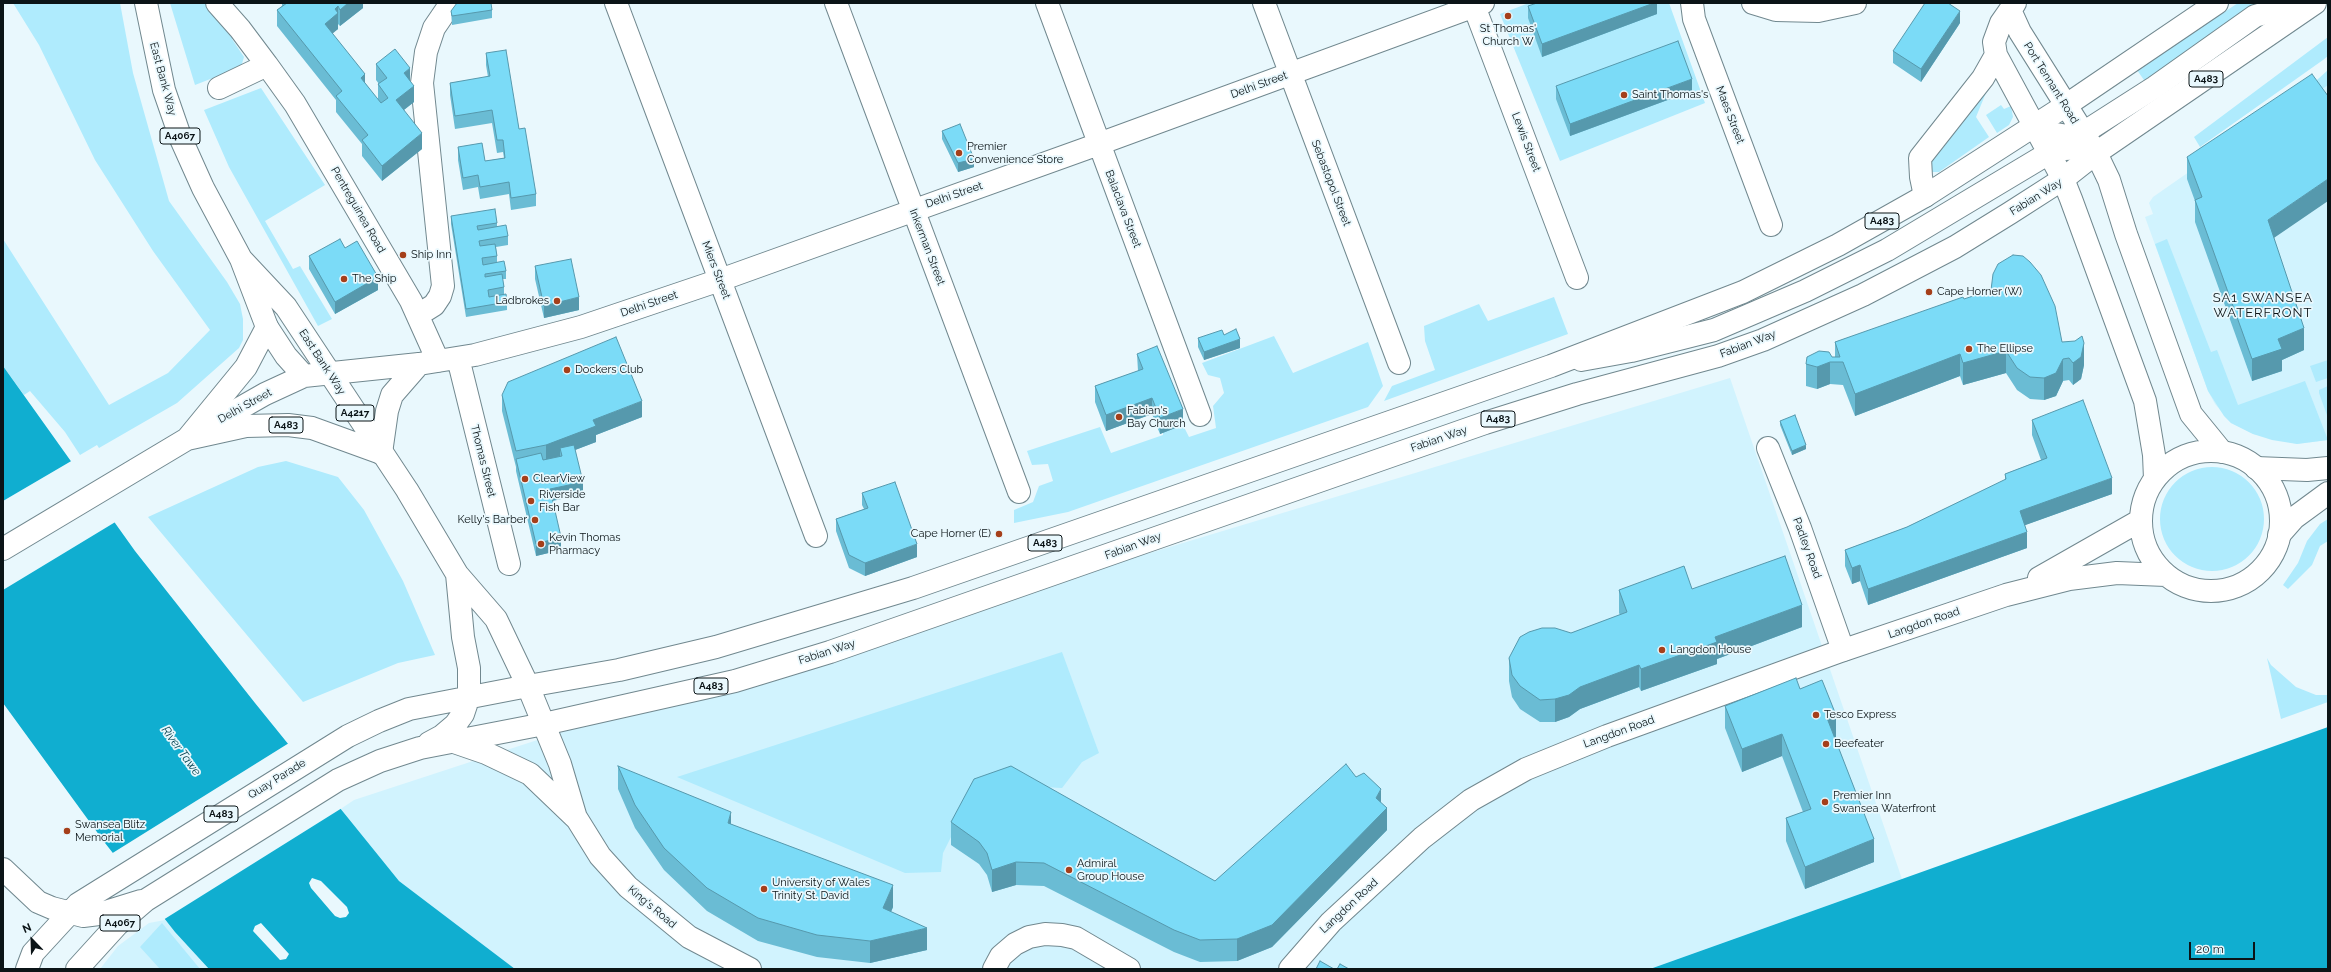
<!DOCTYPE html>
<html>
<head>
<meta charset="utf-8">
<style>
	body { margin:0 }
	#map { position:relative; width:2331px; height:972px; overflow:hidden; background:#e9f8fd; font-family:Raleway,sans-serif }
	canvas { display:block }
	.frame { position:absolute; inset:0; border:4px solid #0b1417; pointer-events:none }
	.north { position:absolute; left:12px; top:920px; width:40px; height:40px; -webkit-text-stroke:3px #e9f8fd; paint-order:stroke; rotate:337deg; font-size:11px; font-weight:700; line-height:16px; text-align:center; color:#0b1417 }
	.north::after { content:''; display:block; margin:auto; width:14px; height:18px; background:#0b1417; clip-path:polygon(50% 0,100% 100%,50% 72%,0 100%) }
	.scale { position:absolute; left:2189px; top:942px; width:66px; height:18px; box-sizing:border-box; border:2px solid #0b1417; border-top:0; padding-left:5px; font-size:12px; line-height:14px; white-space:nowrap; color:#0b1417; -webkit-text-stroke:3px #e9f8fd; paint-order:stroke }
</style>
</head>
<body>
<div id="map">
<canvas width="2331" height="972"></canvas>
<div class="frame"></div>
<div class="north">N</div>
<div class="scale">20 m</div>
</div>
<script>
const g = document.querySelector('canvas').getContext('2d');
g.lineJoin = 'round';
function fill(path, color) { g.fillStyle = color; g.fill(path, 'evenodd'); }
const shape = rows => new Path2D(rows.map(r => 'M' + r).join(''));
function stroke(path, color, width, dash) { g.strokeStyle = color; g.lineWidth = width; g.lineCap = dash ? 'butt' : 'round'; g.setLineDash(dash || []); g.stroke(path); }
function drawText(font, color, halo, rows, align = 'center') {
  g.font = font + ' Raleway,sans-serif'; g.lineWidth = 3.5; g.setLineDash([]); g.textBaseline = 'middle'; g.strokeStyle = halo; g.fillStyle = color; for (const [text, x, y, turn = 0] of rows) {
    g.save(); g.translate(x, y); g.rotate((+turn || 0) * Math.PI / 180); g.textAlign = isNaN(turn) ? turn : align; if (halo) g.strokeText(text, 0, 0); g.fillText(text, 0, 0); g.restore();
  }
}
const built = shape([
	[2328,75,2328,440,2297,444,2253,434,2231,423,2215,404,2208,391,2145,217,2153,214,2149,203,2153,197],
	[1730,378,1902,879,1650,969,515,969,399,881,339,810,354,800,626,711],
	[165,920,209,969,100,969,118,946,149,923]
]);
const green = shape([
	[13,3,120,3,133,73,169,201,227,282,240,304,243,319,243,340,239,348,177,403,99,448,97,445,80,455,65,432,30,391,24,395,3,366,3,239,109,405,168,373,210,330,153,251,95,160,39,45],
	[170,3,213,3,240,32,232,39,244,57,241,67,195,85],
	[1529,3,1669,3,1705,103,1560,161,1500,14],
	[2238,3,2267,3,2146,83,2137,70],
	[2328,37,2328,56,2323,60,2200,147,2194,137],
	[2328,70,2328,85,2312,96,2307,89],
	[261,88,325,185,265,221,293,269,300,266,332,319,318,326,229,167,204,110],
	[1988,88,1976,117,1989,137,1939,172,1932,172,1928,160],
	[2001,105,2004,109,2011,106,2013,117,2009,125,1997,133,1986,115],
	[2167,239,2211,352,2217,350,2238,405,2305,381,2328,440,2297,444,2272,440,2253,434,2231,423,2224,416,2208,391,2155,244],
	[1554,297,1568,334,1384,401,1392,386,1435,370,1425,341,1424,326,1479,304,1488,321],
	[1274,336,1293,373,1368,342,1383,386,1368,407,1068,512,1014,523,1014,510,1033,502,1039,486,1053,481,1048,464,1032,465,1027,451,1100,427,1111,453,1163,435,1163,430,1183,425,1189,437,1216,428,1213,406,1224,393,1220,378,1208,375,1202,363],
	[2328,360,2328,378,2316,382,2310,366],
	[2328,386,2328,418,2319,393,2319,390],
	[286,461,338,477,364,510,403,581,435,655,398,663,303,702,148,517,258,467],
	'2160 519a52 52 0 1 1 104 0a52 52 0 1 1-104 0Z',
	[2328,519,2328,541,2320,546,2312,565,2288,589,2283,585,2298,563,2307,541,2320,524],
	[1062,652,1099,753,1082,762,1062,788,1009,785,970,799,943,853,941,872,905,873,677,777],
	[2267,658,2271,665,2296,687,2316,695,2327,695,2328,702,2281,719],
	[162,923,200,969,160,969,140,947]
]);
const water = shape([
	[3,366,135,551,255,703,399,881,515,969,209,969,175,932,105,843,3,703],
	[312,878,321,881,347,907,349,913,346,917,340,918,335,916,311,888,309,883],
	[261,923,289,954,286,959,280,960,253,931,255,926],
	[2328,727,2328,969,1650,969,1902,879]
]);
const pier = shape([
	[73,460,117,521,3,590,3,501],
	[289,743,342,808,163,920,111,854]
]);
const street = shape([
	[217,3,240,29,267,65],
	[616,3,816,536],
	[836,3,1019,492],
	[1047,3,1200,415],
	[1264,3,1399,363],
	[1692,3,1694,19,1771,225],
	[1753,3,1776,10,1818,11,1855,3],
	[1474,6,1577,278],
	[219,88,267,65,295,104,411,301,438,361],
	[418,315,434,305,440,296,443,286,422,83,426,52,434,28,451,3],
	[267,327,286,356,304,376],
	[458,358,509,564],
	[193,435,265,394,304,376,419,364,475,355,581,327,720,280,1085,149,1483,3],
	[1768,448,1800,528,1843,650],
	[381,453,387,411,392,395,419,364],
	[2256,468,2307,470,2328,468],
	[2279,535,2294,518,2328,493]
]);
const secondary = shape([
	[2015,3,2001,23,1994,42,1996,55,2063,179,2071,199,2145,401,2154,455,2155,479],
	[2010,10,2020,32,2096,153,2109,180,2126,234,2191,414,2222,452],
	[2034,126,2050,133,2068,136,2083,133,2155,87,2255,16,2300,3],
	[1925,196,1921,177,1920,158,1983,78,1996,55],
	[1581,360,1631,351,1714,330,1805,291,1887,250,2049,153,2065,149,2082,148,2096,153],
	'2141 521a70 70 0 1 1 140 0a70 70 0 1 1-140 0Z',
	[2039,578,2141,520],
	[528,686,560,764,576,818],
	[454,742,486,753,530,774,577,819,600,856,628,887,689,937,750,969],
	[994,969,1001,956,1015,944,1029,937,1045,934,1062,935,1076,938,1129,969],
	[1290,969,1331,922,1422,838,1471,800,1526,769,1607,736,1838,652,2006,595,2069,579,2117,573,2166,575]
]);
const primary = shape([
	[146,3,164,90,181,139,203,188,241,259,267,327,246,367,187,439],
	[3,549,187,439,246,426,288,425,312,428,381,453],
	[429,743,442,736,455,725,463,714,469,696,469,668,463,637,457,574],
	[3,869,38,902,52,908,83,916,99,914,141,901],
	[27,969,33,953,78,904,348,736,379,721,409,709,528,686,496,619,457,574,407,490,286,307,241,259],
	[77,969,117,925,146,900,338,780,380,761,420,748,544,724]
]);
const highway = shape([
	[528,686,619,670,716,647,913,588,1551,366,1743,292,1838,245,1925,196,2065,106,2217,3],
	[544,724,735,681,830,652,1485,423,1577,394,1718,356,1763,340,1863,295,1955,247,2010,213,2063,179,2096,153,2315,3]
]);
const wall = shape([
	[282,3,363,3,363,8,340,26,338,24,338,29,332,33,365,83,378,100,378,84,379,84,376,80,376,64,410,80,414,102,404,110,422,149,382,181,362,156,362,144,336,112,336,100,277,26,277,10,282,6],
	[1657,3,1657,14,1542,57,1528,18,1528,6],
	[492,10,492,18,452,25,451,11],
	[1960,23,1921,82,1893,63,1893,51],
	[486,53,519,129,536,194,536,206,511,210,509,194,480,199,478,187,463,190,458,160,458,147,485,161,504,158,503,152,497,153,492,123,455,129,450,95,450,83,488,77,486,65],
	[1556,86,1692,91,1570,136,1556,99],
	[942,131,974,167,958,172,942,139],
	[2187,157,2274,238,2304,350,2282,360,2282,371,2252,381,2195,222,2195,201,2187,179],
	[451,216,497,223,497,226,508,236,508,245,496,247,497,256,497,262,506,271,506,279,502,279,504,287,504,295,507,302,507,310,466,317,451,224],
	[345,248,378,290,335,314,309,269,309,256],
	[535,266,579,310,544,318,535,279],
	[1964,299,2062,342,2084,365,2081,379,2073,385,2069,380,2063,381,2056,396,2044,400,2030,399,2017,390,2006,373,1963,385,1960,376,1855,416,1843,385,1830,384,1817,389,1806,386,1806,364,1832,357,1835,357,1835,342],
	[1224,335,1240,348,1204,360,1198,347,1198,338],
	[1137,354,1183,425,1160,434,1152,414,1106,431,1095,402,1095,386,1138,371],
	[502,395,642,417,596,435,596,442,575,450,583,494,553,501,561,550,536,556,516,471,516,467,502,411],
	[2032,420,2112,494,2025,525,2027,548,1868,605,1860,581,1852,584,1845,566,1845,550,1907,527,2005,480,2005,474,2041,460,2032,435],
	[1780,421,1806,449,1792,455,1780,425],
	[862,493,917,557,865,576,849,568,836,531,836,519,864,509,862,505],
	[1692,589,1802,627,1717,659,1717,664,1641,691,1639,687,1580,709,1569,717,1555,722,1540,722,1520,709,1512,697,1509,681,1509,658,1571,633,1620,615,1619,613,1619,590],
	[1800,689,1836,737,1835,738,1874,862,1805,889,1786,841,1786,818,1803,812,1782,756,1742,772,1725,728,1725,706],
	[618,766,731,824,893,907,891,912,927,950,870,963,817,957,758,941,707,911,664,870,635,828,618,789],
	[1356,777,1381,803,1387,830,1272,947,1237,961,1200,962,1174,952,1044,886,1016,885,992,892,987,875,979,864,951,845,951,822,1215,881]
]);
const shadedWall = shape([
	[348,3,363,3,363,8,340,26,340,10],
	[1654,3,1657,3,1657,14,1542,57,1542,44],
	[338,6,338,29,325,40,325,24,335,9],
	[1960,11,1960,23,1921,82,1921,69],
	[410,68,410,84,404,73],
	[365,74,365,90,361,78],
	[1692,79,1692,91,1570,136,1570,124],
	[414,86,414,102,396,116,396,100],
	[422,133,422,149,382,181,382,166],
	[974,159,974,167,958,172,958,163],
	[2328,179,2328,201,2268,242,2268,220],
	[378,277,378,290,335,314,335,302],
	[579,297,579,310,544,318,544,306],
	[2304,328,2304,350,2282,360,2282,371,2252,381,2252,359,2278,339],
	[1240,339,1240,348,1204,360,1204,352],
	[2084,343,2084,365,2081,379,2073,385,2073,363],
	[2006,351,2006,373,1963,385,1963,363],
	[1960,354,1960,376,1855,416,1855,394],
	[2063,359,2063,381,2056,396,2044,400,2044,378],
	[1830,362,1830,384,1817,389,1817,367],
	[1152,398,1152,414,1106,431,1106,415],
	[642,401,642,417,596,435,596,442,562,455,560,448,560,456,546,461,546,445,593,420],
	[1183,409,1183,425,1160,434,1160,418],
	[1806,445,1806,449,1792,455,1792,451],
	[2112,478,2112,494,2020,527,2020,511],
	[583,482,583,494,550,501,550,489],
	[2027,532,2027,548,1868,605,1868,589],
	[561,537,561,550,536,556,536,544],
	[917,544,917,557,865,576,865,563],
	[1860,565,1860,581,1852,584,1852,568],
	[1802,605,1802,627,1717,659,1717,664,1641,691,1641,669,1715,637],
	[1639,665,1639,687,1580,709,1569,717,1555,722,1555,699,1580,687],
	[1836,715,1836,737,1827,740,1827,718],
	[1782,734,1782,756,1742,772,1742,749],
	[1381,789,1381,811,1387,808,1387,830,1272,947,1237,961,1237,939,1376,798],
	[731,812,731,834,728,823],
	[1874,839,1874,862,1805,889,1805,867],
	[1016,862,1016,885,992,892,992,870],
	[893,885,893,907,883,930,883,908],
	[927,928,927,950,870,963,870,941]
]);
const building = shape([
	[287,3,348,3,340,10,338,6,335,9,338,13,325,24,365,74,361,78,381,103,388,98,378,84,387,78,376,64,395,49,410,68,404,73,414,86,396,100,422,133,382,166,362,140,368,135,336,96,342,91,277,10,287,3],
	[457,3,491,3,492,10,452,16,451,11,457,3],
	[1537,3,1654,3,1542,44,1528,6,1537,3],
	[1925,3,1948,3,1960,11,1921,69,1893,51,1925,3],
	[1678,41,1692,79,1570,124,1556,86,1678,41],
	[506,50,519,129,525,128,536,194,511,198,509,182,480,187,478,175,463,178,458,147,482,143,485,161,505,158,503,140,497,140,492,110,455,116,450,83,490,76,486,53,506,50],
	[2312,74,2328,96,2328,179,2268,220,2304,328,2278,339,2282,349,2252,359,2195,200,2202,197,2187,157,2312,74],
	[960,124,974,159,958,163,942,131,960,124],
	[495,209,497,223,477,226,478,230,506,225,508,236,479,241,480,246,495,244,497,256,482,258,483,265,504,261,506,271,485,274,485,277,502,274,504,287,488,290,489,297,506,294,507,302,466,309,451,216,495,209],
	[340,239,345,248,357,241,378,277,335,302,309,256,340,239],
	[2013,255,2023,256,2030,262,2041,275,2055,306,2062,342,2075,341,2082,336,2084,343,2081,357,2073,363,2069,358,2063,359,2056,373,2044,378,2030,377,2017,368,2006,351,1963,363,1960,354,1855,394,1843,362,1830,362,1817,367,1806,364,1807,357,1819,351,1829,352,1832,357,1840,357,1835,342,1963,297,1964,299,1991,290,1993,274,1998,264,2013,255],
	[571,259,579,297,544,306,535,266,571,259],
	[1236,329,1240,339,1204,352,1198,338,1222,330,1224,335,1236,329],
	[616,337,642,401,593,420,596,426,546,445,516,451,502,395,508,382,616,337],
	[1157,346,1183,409,1160,418,1152,398,1106,415,1095,386,1143,369,1137,354,1157,346],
	[2083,400,2112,478,2020,511,2027,532,1868,589,1860,565,1852,568,1845,550,1907,527,2006,479,2005,474,2047,458,2032,420,2083,400],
	[1795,415,1806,445,1792,451,1780,421,1795,415],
	[574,445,583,482,550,489,561,537,536,544,516,459,541,453,543,460,562,456,560,448,574,445],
	[895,482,917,544,865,563,849,555,836,519,868,508,862,493,895,482],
	[1785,556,1802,605,1715,637,1717,642,1641,669,1639,665,1580,687,1569,695,1555,699,1540,700,1520,686,1512,675,1509,658,1520,637,1529,632,1542,628,1555,628,1571,633,1627,612,1619,590,1684,566,1692,589,1785,556],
	[1796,678,1800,689,1822,680,1836,715,1827,718,1874,839,1805,867,1786,818,1811,809,1782,734,1742,749,1725,706,1796,678],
	[1346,764,1356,777,1364,773,1381,789,1376,798,1387,808,1272,925,1237,939,1200,940,1174,930,1044,863,1016,862,992,870,987,853,979,842,951,822,974,779,1011,766,1215,881,1346,764],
	[618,766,731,812,728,823,893,885,883,908,927,928,870,941,817,935,758,918,707,888,664,848,635,805,618,766],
	[1320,961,1334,969,1316,969,1320,961],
	[1340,964,1349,969,1337,969,1340,964]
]);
const markers = [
	[1508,16,4,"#a53f1a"],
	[1624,95,4,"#a53f1a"],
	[959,153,4,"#a53f1a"],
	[403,255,4,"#a53f1a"],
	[344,279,4,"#a53f1a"],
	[1929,292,4,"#a53f1a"],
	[557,301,4,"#a53f1a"],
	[1969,349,4,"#a53f1a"],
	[567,370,4,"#a53f1a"],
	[1119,417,4,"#a53f1a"],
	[525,479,4,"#a53f1a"],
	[531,501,4,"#a53f1a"],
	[535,520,4,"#a53f1a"],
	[999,534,4,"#a53f1a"],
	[541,544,4,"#a53f1a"],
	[1662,650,4,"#a53f1a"],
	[1816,715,4,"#a53f1a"],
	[1826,744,4,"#a53f1a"],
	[1825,802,4,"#a53f1a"],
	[67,831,4,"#a53f1a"],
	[1069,870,4,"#a53f1a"],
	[764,889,4,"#a53f1a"]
];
const shields = [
	[2206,79,34],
	[180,136,40],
	[1882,221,34],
	[355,413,38],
	[1498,419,34],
	[286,425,34],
	[1045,543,34],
	[711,686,34],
	[221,814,34],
	[120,923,40]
];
const shieldNames = [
	["A483",2206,79],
	["A4067",180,136],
	["A483",1882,221],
	["A4217",355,413],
	["A483",1498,419],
	["A483",286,425],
	["A483",1045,543],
	["A483",711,686],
	["A483",221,814],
	["A4067",120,923]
];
const poiNames = [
	["St Thomas'",1508,29,"center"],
	["Church W",1508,42,"center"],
	["Saint Thomas's",1632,95],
	["Premier",967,147],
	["Convenience Store",967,160],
	["Ship Inn",411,255],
	["The Ship",352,279],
	["Cape Horner (W)",1937,292],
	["Ladbrokes",549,301,"right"],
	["The Ellipse",1977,349],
	["Dockers Club",575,370],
	["Fabian's",1127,411],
	["Bay Church",1127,424],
	["ClearView",533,479],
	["Riverside",539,495],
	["Fish Bar",539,508],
	["Kelly's Barber",527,520,"right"],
	["Cape Horner (E)",991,534,"right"],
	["Kevin Thomas",549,538],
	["Pharmacy",549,551],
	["Langdon House",1670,650],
	["Tesco Express",1824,715],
	["Beefeater",1834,744],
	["Premier Inn",1833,796],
	["Swansea Waterfront",1833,809],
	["Swansea Blitz",75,825],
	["Memorial",75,838],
	["Admiral",1077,864],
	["Group House",1077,877],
	["University of Wales",772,883],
	["Trinity St. David",772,896]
];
const streetNames = [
	["East Bank Way",163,79,75],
	["Port Tennant Road",2051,83,58],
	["Delhi Street",1259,85,-20],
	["Maes Street",1730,115,69],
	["Lewis Street",1526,142,69],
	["Sebastopol Street",1331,183,69],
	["Delhi Street",954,195,-19],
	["Fabian Way",2036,197,-32],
	["Balaclava Street",1123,209,69],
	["Pentreguinea Road",358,210,60],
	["Inkerman Street",927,247,69],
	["Miers Street",716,270,69],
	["Delhi Street",649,304,-19],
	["Fabian Way",1748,344,-21],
	["East Bank Way",322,362,57],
	["Delhi Street",245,406,-29],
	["Fabian Way",1439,439,-19],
	["Thomas Street",483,461,76],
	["Fabian Way",1133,546,-20],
	["Padley Road",1807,548,70],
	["Langdon Road",1924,623,-19],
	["Fabian Way",827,652,-18],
	["Langdon Road",1619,732,-20],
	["Quay Parade",277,779,-32],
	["Langdon Road",1349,906,-43],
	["King's Road",652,907,40]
];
const waterNames = [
	["River Tawe",181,751,54]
];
const quarterNames = [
	["SA1 SWANSEA",2263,298],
	["WATERFRONT",2263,313]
];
fill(built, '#d1f3fe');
fill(green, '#afebfd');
fill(water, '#10aed0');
fill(pier, '#e9f8fd');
stroke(street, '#71888f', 24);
stroke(secondary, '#71888f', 24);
stroke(primary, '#71888f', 24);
stroke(highway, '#71888f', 24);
stroke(street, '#fff', 22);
stroke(secondary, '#fff', 22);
stroke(primary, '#fff', 22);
stroke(highway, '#fff', 22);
fill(wall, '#6abcd4');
fill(shadedWall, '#5699ad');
fill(building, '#7bdbf7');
stroke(building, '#5699ad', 1);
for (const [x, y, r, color] of markers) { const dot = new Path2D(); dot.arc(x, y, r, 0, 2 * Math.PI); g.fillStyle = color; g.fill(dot); stroke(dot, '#e9f8fd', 1.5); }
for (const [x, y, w] of shields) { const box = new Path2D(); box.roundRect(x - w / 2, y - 8, w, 16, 3); g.fillStyle = '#e9f8fd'; g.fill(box); stroke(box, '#0b1417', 1); }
drawText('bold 10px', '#0b1417', null, shieldNames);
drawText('11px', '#0b1417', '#e9f8fd', poiNames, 'left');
drawText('11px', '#0b1417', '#e9f8fd', streetNames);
drawText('italic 12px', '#003f4d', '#e9f8fd', waterNames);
g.letterSpacing = '1px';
drawText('13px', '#0b1417', '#e9f8fd', quarterNames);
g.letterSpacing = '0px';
</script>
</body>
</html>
